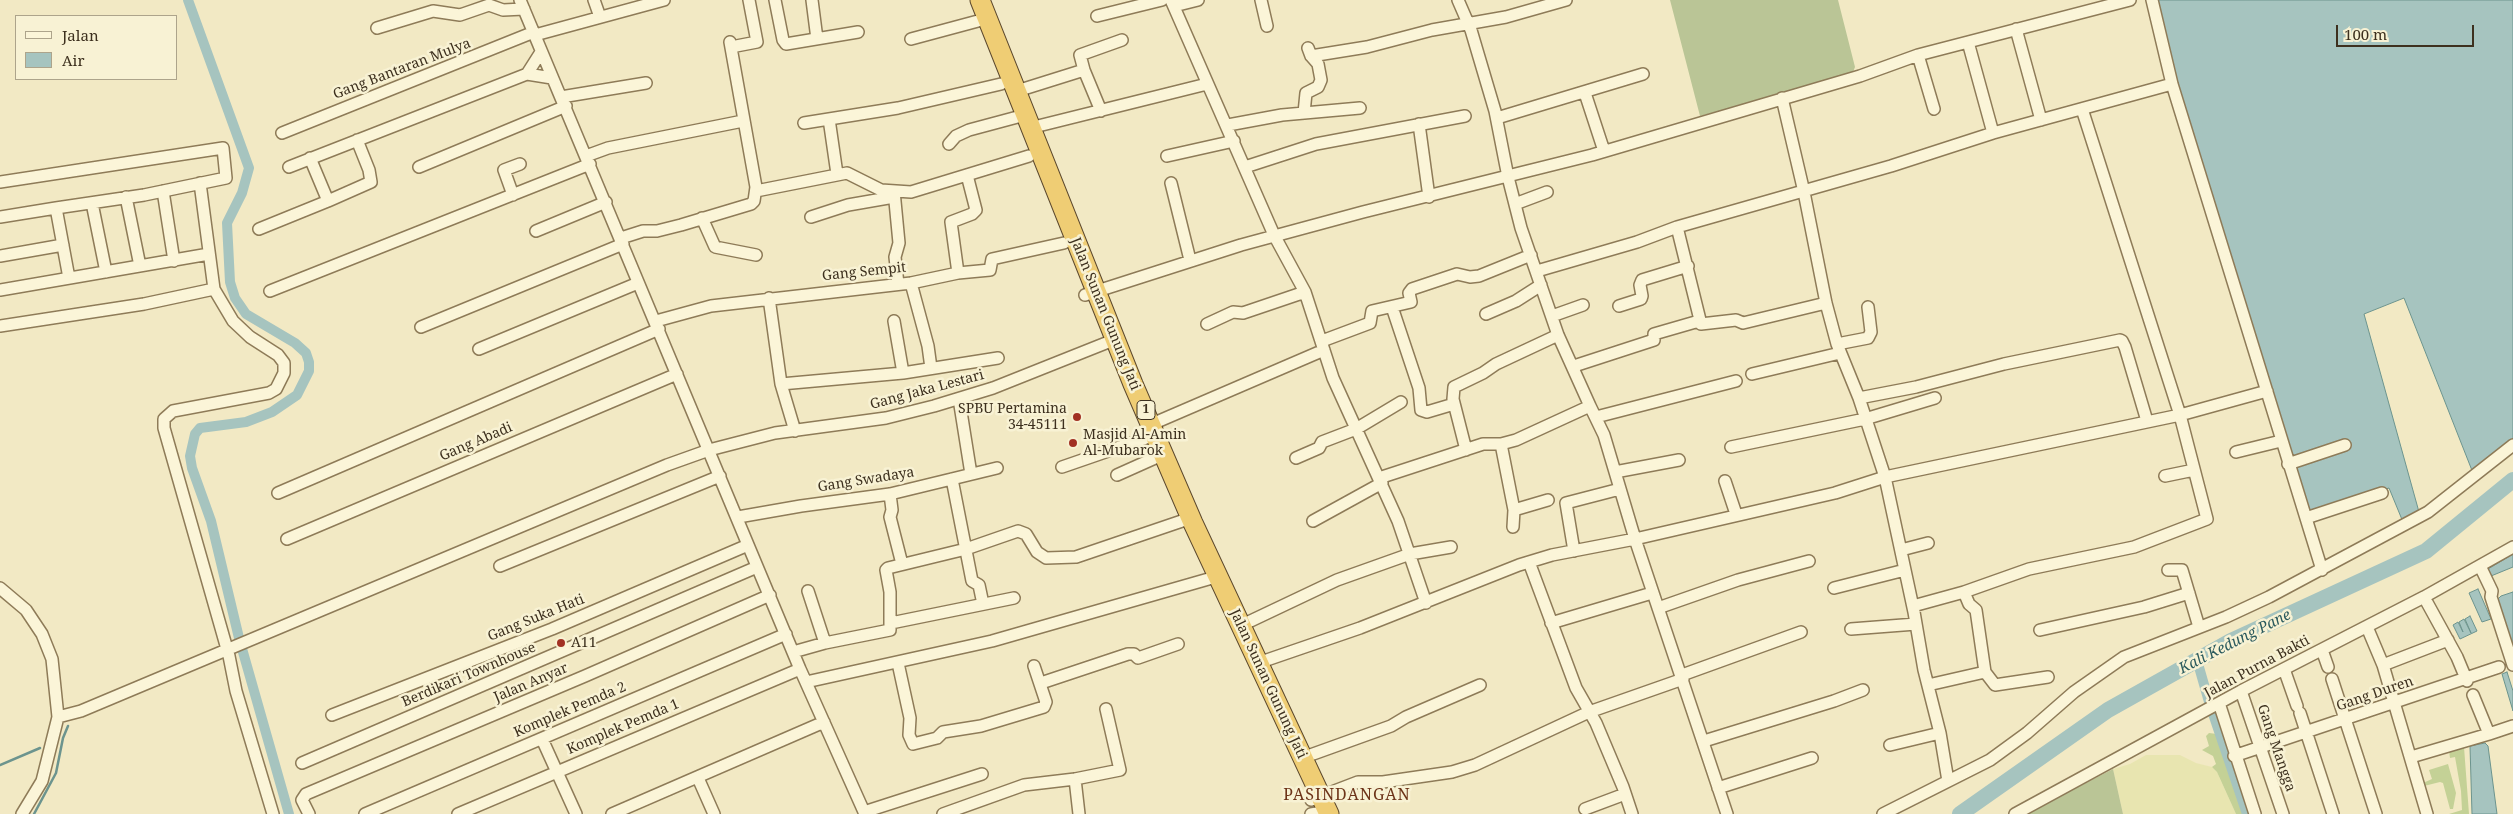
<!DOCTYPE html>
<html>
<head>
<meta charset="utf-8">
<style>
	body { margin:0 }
	#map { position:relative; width:2513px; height:814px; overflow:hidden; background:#f2e9c4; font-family:"Noto Serif",serif }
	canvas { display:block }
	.legend { position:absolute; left:15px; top:15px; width:162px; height:65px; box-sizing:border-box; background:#f8f2d4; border:1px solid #ada48b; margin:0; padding:6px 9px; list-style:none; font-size:15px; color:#3d301e }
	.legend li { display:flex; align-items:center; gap:10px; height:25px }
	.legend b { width:25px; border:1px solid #ada48b }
	.scale { position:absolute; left:2336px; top:25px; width:138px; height:22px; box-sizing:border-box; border:2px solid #3d301e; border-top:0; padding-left:6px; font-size:15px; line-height:18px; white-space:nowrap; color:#3d301e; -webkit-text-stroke:4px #f8f2d4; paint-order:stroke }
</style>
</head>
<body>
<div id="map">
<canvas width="2513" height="814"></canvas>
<ul class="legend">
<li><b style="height:6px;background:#fbf5d8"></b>Jalan</li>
<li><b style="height:14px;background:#a6c4bf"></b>Air</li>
</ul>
<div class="scale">100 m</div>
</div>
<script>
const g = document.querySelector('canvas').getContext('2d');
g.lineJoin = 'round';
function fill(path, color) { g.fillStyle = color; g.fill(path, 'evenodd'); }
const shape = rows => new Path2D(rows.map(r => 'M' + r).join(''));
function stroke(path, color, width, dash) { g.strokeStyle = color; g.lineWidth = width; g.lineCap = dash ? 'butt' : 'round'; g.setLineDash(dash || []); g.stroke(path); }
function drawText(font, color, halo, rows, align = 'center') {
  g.font = font + ' "Noto Serif",serif'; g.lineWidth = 5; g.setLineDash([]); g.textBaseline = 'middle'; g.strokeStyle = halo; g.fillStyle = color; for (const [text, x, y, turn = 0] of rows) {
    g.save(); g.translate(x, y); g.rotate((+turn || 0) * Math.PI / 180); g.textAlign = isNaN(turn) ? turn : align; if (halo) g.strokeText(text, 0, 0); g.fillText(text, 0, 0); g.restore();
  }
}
const farmland = shape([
	[2146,755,2180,755,2196,763,2212,767,2217,772,2236,814,2123,814,2113,769,2130,764]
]);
const green = shape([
	[2209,733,2217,734,2244,814,2236,814,2217,772,2212,767,2216,764,2213,756,2202,750,2209,746,2206,736],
	[2464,747,2469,814,2449,814,2462,810,2461,791,2455,757,2450,758,2449,751],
	[2448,764,2456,793,2453,809,2450,809,2443,783,2440,782,2424,786,2423,783,2432,779,2429,770]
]);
const cemetery = shape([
	[1670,0,1838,0,1855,67,1853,72,1847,77,1700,116],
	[2113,769,2123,814,2026,814]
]);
const water = shape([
	[2154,0,2513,0,2513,442,2473,473,2404,298,2364,314,2419,512,2403,522,2389,488,2307,515,2174,77,2154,0],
	[2513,554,2513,567,2491,576,2488,569,2513,554],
	[2478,589,2491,619,2482,622,2469,593,2478,589],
	[2513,592,2513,648,2497,600,2501,596,2513,592],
	[2470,616,2477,631,2460,639,2453,625,2458,622,2463,632,2459,622,2464,619,2471,633,2465,619,2470,616],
	[2507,672,2513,691,2513,711,2502,674,2507,672],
	[2485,743,2488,746,2497,814,2472,814,2470,746,2485,743]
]);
const stream = shape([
	[0,765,40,748],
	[34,814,56,773,63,738,68,726]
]);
const canal = shape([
	[188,0,249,168,242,193,227,223,230,282,235,298,246,314,295,343,306,353,309,362,309,371,297,395,272,412,246,422,200,428,195,434,190,456,192,468,211,521,239,638,289,814],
	[2197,660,2209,702,2247,814]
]);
const river = shape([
	[1960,814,2108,710,2231,641,2426,551,2513,480]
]);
const minor = shape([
	[520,0,800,669,865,814],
	[594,0,600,17],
	[775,0,783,40,786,44,858,32],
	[812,0,817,39],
	[1171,0,1274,235,1305,292,1333,378,1398,521,1426,603],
	[1261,0,1267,26],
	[2152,0,2172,84,2322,570],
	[1174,6,1198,0],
	[1097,16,1162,0],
	[377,28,433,11,460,15,489,5,503,10,524,9],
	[2016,29,2041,120],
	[535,35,664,0],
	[911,39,978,21],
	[1968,42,1993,133],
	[731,47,757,42,749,0],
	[1918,55,1934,109],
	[1311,56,1367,47,1432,30,1506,17,1566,0],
	[1084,70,1101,111],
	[527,74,541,52],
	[1017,91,1084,70,1080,55,1122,40],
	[1585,93,1604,151],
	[561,97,646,83],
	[1782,98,1804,192,1826,303,1837,344,1859,398,1885,477,1914,612,1924,670,1940,733,1948,781],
	[1304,113,1306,93,1318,87,1321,80,1318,64,1311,56,1308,48],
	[1497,118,1643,74],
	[829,119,837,174],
	[804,123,898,108,1001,84],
	[1419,124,1429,197],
	[1228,125,1282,115,1360,108],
	[1030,128,1207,84],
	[282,133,534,32],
	[949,144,956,136,969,130,1025,115],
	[586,156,608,148,743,121],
	[1167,156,1234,141],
	[289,167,527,74,552,78],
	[419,167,566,106],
	[1245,167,1316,144,1465,116],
	[0,182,223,148,226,178,144,195,56,208,69,278],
	[1171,183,1190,260],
	[163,191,174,261],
	[756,191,847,173,881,190,911,192,1029,156],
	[894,191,899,243,895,257,898,284],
	[513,195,504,170,520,164],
	[126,197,140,266],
	[328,201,371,182,369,170,357,140],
	[92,203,106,272],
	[1515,204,1547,192],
	[0,217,56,208],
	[811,217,848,205,894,197],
	[702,218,715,247,756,255],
	[1677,227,1701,324,1736,320,1743,323,1826,303],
	[259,229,328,201,310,158],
	[536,231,606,202],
	[621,238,643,231,657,231,681,225,751,204,754,201,756,187,730,42],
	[0,256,63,245],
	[1537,271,1637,242,1677,227,1891,166,1993,133,2172,84],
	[958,273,951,222,972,214,976,210,967,175],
	[911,283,928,346,931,368],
	[214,289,233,321,250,337,278,355,284,363,284,373,276,389,269,393,173,411,164,419,164,428,229,656,236,691,273,814],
	[0,290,209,254],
	[270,291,590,164],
	[1085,295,1241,245,1363,212,1592,155,1860,76,1918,55,2130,0],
	[769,298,781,384,795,431],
	[1619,306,1641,299,1642,296,1640,285,1642,280,1688,266],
	[1392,307,1419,388,1421,410,1427,412,1454,404],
	[1486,314,1516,301,1541,285],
	[1552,316,1583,305],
	[656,321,711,306,911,283,958,273,990,270,992,259,1064,243],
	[894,321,903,373],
	[1207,324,1233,312,1243,313,1305,292],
	[0,326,144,304,214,289,200,183],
	[421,327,623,244],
	[1322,341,1370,323,1372,311,1411,302,1409,293,1412,289,1457,274,1470,277,1479,276,1531,255],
	[1837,344,1868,338,1871,332,1868,307],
	[479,349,638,283],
	[1574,366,1654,340,1654,334,1699,321],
	[1752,374,1840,353],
	[781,384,903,373,998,358],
	[1859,398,1916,387,2004,364,2120,340,2122,341,2125,347,2147,421],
	[959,399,971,474],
	[1590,406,1604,435,1635,539,1835,493,1885,477,2180,415,2267,391],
	[1596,417,1736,381],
	[1152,424,1324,350],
	[1501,444,1514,510,1513,527],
	[1731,447,1865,419,1935,398],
	[1466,450,1453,399,1454,387,1483,373,1496,364,1558,335],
	[2236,452,2281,441],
	[1296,458,1319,448,1322,442,1356,429,1401,402],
	[2288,464,2345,445],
	[1062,467,1146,438],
	[1615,472,1679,460],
	[1117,475,1155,458],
	[2165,476,2194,470],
	[1379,478,1483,444,1501,444,1516,440,1590,406,1558,335,1521,228,1508,177,1495,111,1471,30,1458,0],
	[952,479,972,581,979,585,983,604],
	[1725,481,1736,514],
	[278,493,659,329],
	[890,494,892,510,890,517,902,564],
	[1514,510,1548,500],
	[738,517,801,506,890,494,997,468],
	[2306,518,2382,493],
	[1313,521,1382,483],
	[287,539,677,374],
	[1901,550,1928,543],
	[1574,551,1566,503,1620,489],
	[1529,562,1576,688,1596,723,1623,787,1632,814],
	[500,566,720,476],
	[2480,566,2492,591,2491,597,2513,665],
	[2168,570,2182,570,2199,627],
	[0,588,26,610,42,634,52,659,58,717,81,711,667,465,709,450,775,433,886,418,934,406,993,388,1116,339],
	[1834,588,1905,570],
	[1964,592,1969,604,1976,610,1985,672],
	[2424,597,2457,657,2467,681],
	[1913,606,1964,592,2029,569,2134,547,2207,519,2180,415,2082,109],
	[1658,608,1738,580,1809,561],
	[891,623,1014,598],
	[1551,623,1652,593],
	[1240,626,1337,580,1410,554,1451,547],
	[2367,627,2383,665,2448,640],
	[1851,629,1916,624],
	[2040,630,2144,607,2189,593],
	[825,643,890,630,890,592,886,570,888,568,966,549,1018,531,1026,534,1037,552,1046,558,1076,557,1182,521],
	[2322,650,2328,667],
	[793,652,825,643,808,591],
	[898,663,910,718,909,735,913,744,937,738,943,732,981,726,1044,707,1046,702,1034,666],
	[1258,663,1360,628,1519,565,1552,555,1635,539,1727,814],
	[2383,665,2427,814],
	[2284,669,2297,706],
	[1682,675,1801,632],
	[2332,679,2376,814],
	[806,682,992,641,1219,576],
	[1041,683,1128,654,1134,654,1138,658,1178,644],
	[1928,685,1985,672,1995,685,2048,677],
	[2241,691,2283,814],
	[2219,703,2255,814],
	[2300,713,2333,814],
	[332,715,552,629,748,545],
	[2489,734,2513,726],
	[542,739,576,814],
	[1704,741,1834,701,1863,690],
	[1890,745,1940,733],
	[2234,756,2499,667],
	[2411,757,2489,734,2473,695],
	[1302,758,1391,726,1406,717,1480,685],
	[302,763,757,567],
	[698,778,714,814],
	[1075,779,1079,814],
	[1718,788,1812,758],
	[1311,800,1358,782,1383,782,1452,772,1475,765,1589,712,1683,679],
	[1585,809,1625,794],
	[864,812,982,774],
	[22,814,42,781,58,717],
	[309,814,302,800,306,794,585,676,770,595],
	[365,814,786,634],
	[458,814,800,669],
	[612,814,824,722],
	[943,814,1024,785,1075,779,1120,770,1106,709],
	[1311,814,1317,813],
	[1883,814,1990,760,2027,733,2074,692,2124,657,2226,617,2269,597,2428,512,2513,445],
	[2015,814,2241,691,2424,597,2513,547]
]);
const trunk = shape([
	[980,0,1133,384,1193,523,1329,814]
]);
const markers = [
	[1077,417,5,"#a23123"],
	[1073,443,5,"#a23123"],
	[561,643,5,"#a23123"]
];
const shields = [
	[1146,410,18]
];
const shieldNames = [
	["1",1146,410]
];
const streetNames = [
	["Gang Bantaran Mulya",402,69,-21],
	["Gang Sempit",864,272,-6],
	["Jalan Sunan Gunung Jati",1105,314,68],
	["Gang Jaka Lestari",927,390,-15],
	["Gang Abadi",476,442,-23],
	["Gang Swadaya",866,480,-9],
	["Gang Suka Hati",536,618,-22],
	["Jalan Purna Bakti",2257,667,-28],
	["Berdikari Townhouse",469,675,-23],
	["Jalan Anyar",531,683,-23],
	["Jalan Sunan Gunung Jati",1268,684,65],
	["Gang Duren",2375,694,-19],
	["Komplek Pemda 2",570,710,-23],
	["Komplek Pemda 1",623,727,-23],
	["Gang Mangga",2276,748,71]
];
const poiNames = [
	["SPBU Pertamina",1067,409,"right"],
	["34-45111",1067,425,"right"],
	["Masjid Al-Amin",1083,435],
	["Al-Mubarok",1083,451],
	["A11",571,643]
];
const waterNames = [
	["Kali Kedung Pane",2235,642,-27]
];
const quarterNames = [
	["PASINDANGAN",1347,795]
];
fill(farmland, '#e8e5b0');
fill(green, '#c4d196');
fill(cemetery, '#bac596');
fill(water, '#a6c4bf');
stroke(water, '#6c948e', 1);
stroke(stream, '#6c948e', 2.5);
stroke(canal, '#a6c4bf', 10);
stroke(river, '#a6c4bf', 16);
stroke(minor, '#8e7b58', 14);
stroke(trunk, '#5c482d', 21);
stroke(minor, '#fbf5d8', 11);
stroke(trunk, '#efcd74', 19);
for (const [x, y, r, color] of markers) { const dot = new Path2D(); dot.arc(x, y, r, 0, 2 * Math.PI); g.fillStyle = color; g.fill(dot); stroke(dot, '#f8f2d4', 2); }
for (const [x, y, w] of shields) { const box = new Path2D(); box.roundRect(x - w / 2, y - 9.5, w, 19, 4); g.fillStyle = '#f8f2d4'; g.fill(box); stroke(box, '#3d301e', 1); }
drawText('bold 12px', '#3d301e', null, shieldNames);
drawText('14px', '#3d301e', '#f8f2d4', streetNames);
drawText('14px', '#3d301e', '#f8f2d4', poiNames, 'left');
drawText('italic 15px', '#2c5b5e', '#f8f2d4', waterNames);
g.letterSpacing = '1px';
drawText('16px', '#6d3419', '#f8f2d4', quarterNames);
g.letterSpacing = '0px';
</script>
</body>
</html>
